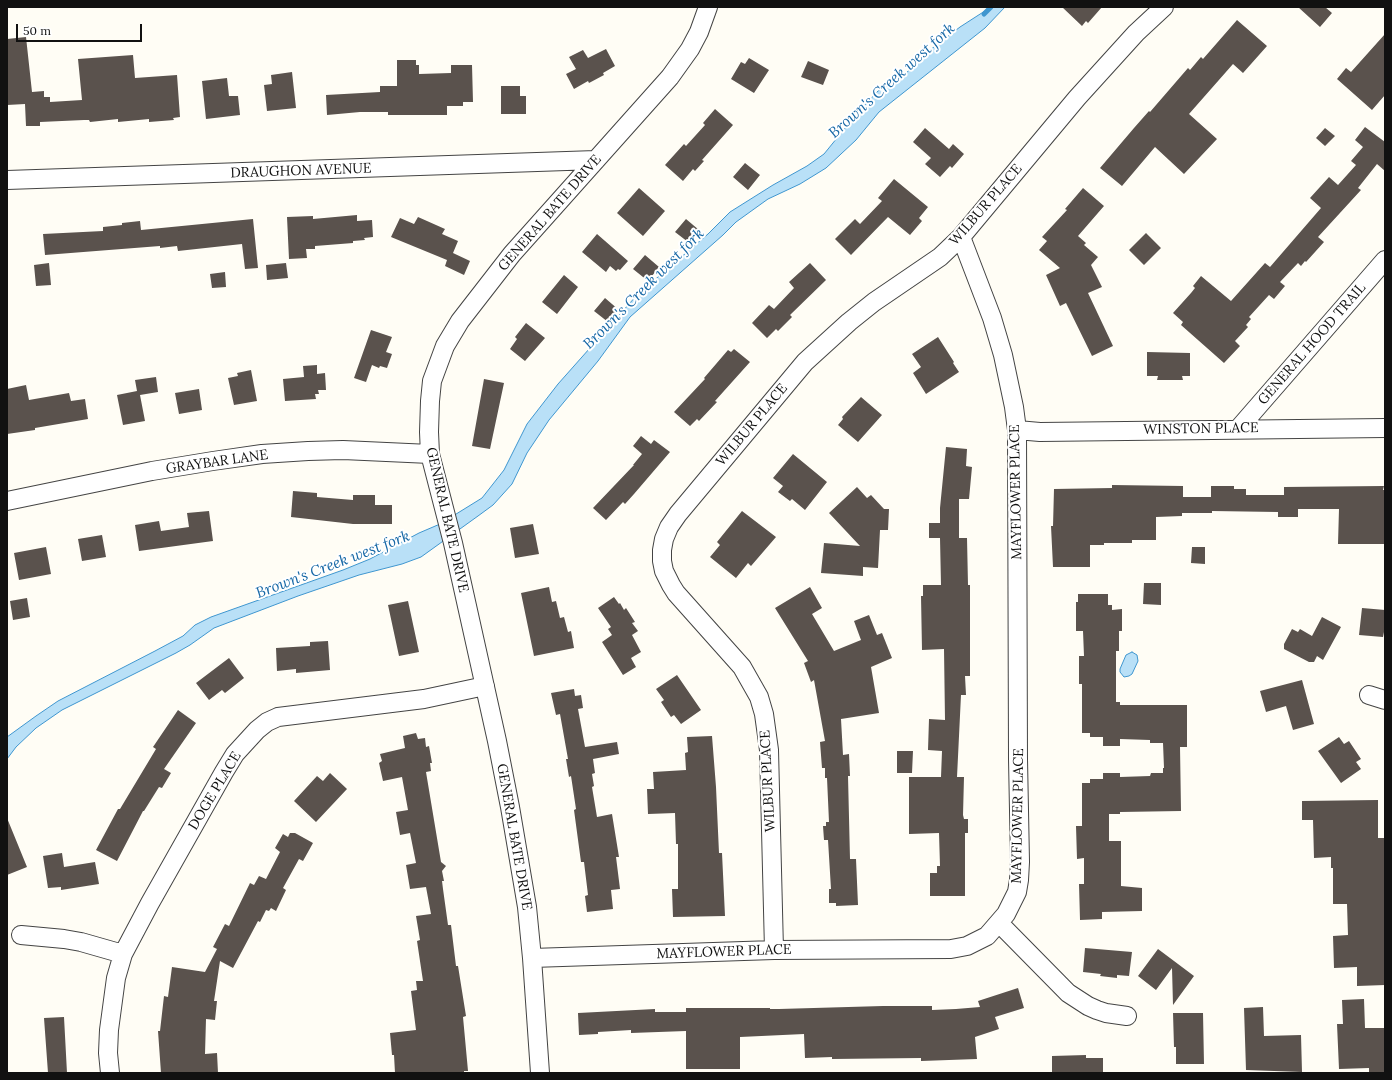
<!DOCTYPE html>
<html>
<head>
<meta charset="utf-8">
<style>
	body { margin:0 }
	#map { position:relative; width:1392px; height:1080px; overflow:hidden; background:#fffdf5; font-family:Lora,serif }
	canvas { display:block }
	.frame { position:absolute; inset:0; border:8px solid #111; pointer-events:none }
	.scale { position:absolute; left:16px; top:24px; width:126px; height:18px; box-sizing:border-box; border:2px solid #111; border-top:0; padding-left:5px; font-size:12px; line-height:14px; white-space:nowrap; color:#111; -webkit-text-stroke:3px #fff; paint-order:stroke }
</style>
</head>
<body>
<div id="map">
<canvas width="1392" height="1080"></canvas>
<div class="frame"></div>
<div class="scale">50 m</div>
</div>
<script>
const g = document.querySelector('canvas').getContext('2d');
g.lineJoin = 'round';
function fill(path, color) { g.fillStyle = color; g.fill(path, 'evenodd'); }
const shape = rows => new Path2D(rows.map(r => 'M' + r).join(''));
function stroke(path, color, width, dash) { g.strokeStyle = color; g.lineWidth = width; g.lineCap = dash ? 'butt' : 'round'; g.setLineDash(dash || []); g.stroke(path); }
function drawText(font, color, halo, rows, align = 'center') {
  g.font = font + ' Lora,serif'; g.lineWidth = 4; g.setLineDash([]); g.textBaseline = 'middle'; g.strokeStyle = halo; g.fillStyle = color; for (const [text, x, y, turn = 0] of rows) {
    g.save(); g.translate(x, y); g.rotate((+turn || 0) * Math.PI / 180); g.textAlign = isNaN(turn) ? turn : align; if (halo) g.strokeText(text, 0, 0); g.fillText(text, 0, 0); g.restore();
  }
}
const water = shape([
	[991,7,1005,7,985,28,879,112,856,140,826,168,800,184,768,199,736,222,723,235,630,317,598,361,549,420,527,453,512,484,493,505,478,516,421,557,402,564,359,575,298,596,214,628,190,645,176,653,62,710,36,728,16,747,7,759,7,737,36,716,58,701,155,651,183,636,195,625,211,617,343,570,370,559,419,533,440,524,482,498,504,470,527,424,558,384,637,295,708,234,730,212,773,185,807,166,824,154,859,111,878,91,902,77,930,50,960,27,991,7],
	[1132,652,1137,655,1138,661,1132,674,1129,676,1124,677,1120,672,1120,669,1126,655,1132,652]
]);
const stream = shape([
	[984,14,991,7]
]);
const building = shape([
	[1062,7,1102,7,1088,23,1086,21,1082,26],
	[1298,7,1325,7,1332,13,1320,27],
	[1237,20,1267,46,1243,73,1233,64,1189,114,1217,139,1184,174,1155,147,1122,186,1100,168,1134,128,1149,111,1150,112,1188,68,1190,70,1201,57,1203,59],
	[1385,34,1385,95,1372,110,1337,79,1346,68,1351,72],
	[26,37,32,92,44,91,44,97,50,97,50,102,82,100,78,59,133,55,135,78,177,75,180,117,173,118,174,120,149,122,149,119,118,122,118,119,90,122,89,120,84,120,40,122,40,126,26,126,25,104,7,105,7,39],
	[606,49,615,66,603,73,604,75,589,83,588,81,574,89,566,74,576,69,569,57,583,50,588,58],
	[749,58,769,70,754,93,731,79,741,62,745,64],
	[397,60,416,60,416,65,419,65,419,74,451,73,451,65,472,65,473,102,463,102,463,106,447,106,447,115,388,115,388,112,360,112,327,115,326,95,380,92,380,86,397,86],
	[808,61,829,70,823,85,801,77],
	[292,72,296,108,267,111,264,85,272,84,271,75],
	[227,78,229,96,238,96,240,115,206,119,202,81],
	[501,86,520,86,520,96,526,96,526,114,501,114],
	[715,109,733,125,702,160,704,161,695,171,693,169,683,181,665,165,684,144,686,146,705,125,703,123],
	[1365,127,1385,142,1385,171,1377,164,1358,188,1361,190,1318,237,1324,242,1306,262,1305,261,1301,266,1298,263,1280,282,1285,286,1274,299,1269,295,1249,317,1251,319,1246,325,1248,327,1235,341,1240,346,1224,363,1181,325,1183,322,1173,313,1191,293,1195,288,1193,286,1201,276,1231,301,1265,263,1270,267,1321,208,1310,198,1329,177,1338,185,1356,165,1351,161,1363,147,1355,140],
	[925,128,949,149,953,144,964,154,952,168,950,166,940,177,925,164,931,158,913,142],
	[1325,128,1335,136,1325,146,1316,138],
	[745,163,760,175,748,190,733,177],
	[894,179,928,207,919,218,922,221,910,235,888,217,851,255,835,239,855,219,860,224,882,201,878,198],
	[639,188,665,211,643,236,617,213],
	[1083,188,1104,206,1078,236,1086,243,1084,245,1098,257,1091,265,1102,287,1088,293,1113,346,1092,356,1066,303,1060,306,1046,275,1060,268,1039,250,1047,241,1042,237,1067,210,1065,209],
	[357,215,357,221,372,220,373,237,364,238,365,240,353,241,353,243,315,246,315,249,306,249,307,258,289,259,287,217,313,216,313,219],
	[418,217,445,229,442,234,458,241,453,253,470,261,464,275,445,266,447,260,391,237,400,218,414,224],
	[253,219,258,268,245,269,242,244,178,251,177,246,160,248,160,246,45,255,43,234,103,231,103,227,122,225,122,223,140,221,141,230],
	[686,219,699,230,688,242,675,232],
	[1146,233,1161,248,1144,265,1129,250],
	[597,234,628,261,620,270,618,269,616,271,610,266,606,272,582,252],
	[645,255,659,267,648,281,633,269],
	[49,263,51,285,36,286,34,265],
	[286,263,288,278,267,280,266,265],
	[810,263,826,280,790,315,792,317,778,331,776,329,767,338,752,323,769,305,774,309,794,288,789,282],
	[225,272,226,287,212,288,210,274],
	[564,275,578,287,557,314,542,302],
	[605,298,619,310,608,322,594,311],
	[526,323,545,338,525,361,510,349,517,339,515,337],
	[371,330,392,337,386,352,392,354,387,368,380,366,379,368,372,365,366,382,354,378],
	[938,337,954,362,953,363,959,372,926,394,913,373,921,367,912,354],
	[734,349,750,362,715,401,717,402,699,421,697,419,690,426,674,412,705,379,704,378,728,350,731,352],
	[1147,352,1190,353,1190,376,1182,376,1183,380,1157,380,1158,376,1147,376],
	[317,365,317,374,325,373,326,390,318,390,319,394,315,394,316,399,285,401,283,379,304,377,303,366],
	[251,370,257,401,234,405,228,378,238,376,237,373],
	[156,377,158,392,140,395,145,421,123,425,117,395,137,391,135,380],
	[484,379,504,383,490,449,472,446],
	[26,385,29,400,69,393,71,401,85,399,88,419,35,428,35,430,7,434,7,389],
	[199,389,202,410,179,414,175,393],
	[861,397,882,415,858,442,838,425,843,419,842,417],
	[641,436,651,444,654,440,670,452,634,494,625,504,623,502,606,520,593,508,634,465,633,465,642,454,633,446],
	[946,447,967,449,966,466,972,467,969,499,959,499,959,538,967,538,968,585,970,585,970,676,965,676,966,695,961,695,957,777,964,777,963,815,964,819,968,819,968,833,965,833,965,896,930,896,930,873,937,873,937,866,940,866,939,833,909,834,909,777,941,777,942,751,928,750,929,719,945,720,944,649,922,650,921,596,923,596,923,585,941,585,940,538,929,538,929,523,940,523,940,508],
	[793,454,827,482,805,510,792,499,790,501,778,492,783,486,773,478],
	[1112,485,1183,486,1183,497,1211,497,1211,486,1234,486,1234,489,1246,489,1246,495,1284,495,1284,487,1384,486,1383,490,1385,490,1385,544,1338,544,1339,509,1298,509,1298,517,1278,517,1278,512,1212,511,1212,513,1182,513,1182,516,1156,517,1156,540,1132,540,1132,543,1104,543,1104,545,1090,545,1090,567,1053,567,1051,526,1053,526,1054,489,1112,488],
	[857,487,867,498,871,495,884,509,889,509,888,530,880,530,878,568,863,567,863,576,821,573,824,543,860,546,829,513],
	[293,491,317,493,317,497,353,500,353,495,375,495,375,505,392,505,392,524,353,524,291,517],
	[209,511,213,541,139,551,135,525,159,521,161,531,189,527,187,513],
	[742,511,776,537,751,566,748,563,736,578,710,557,720,545,717,542],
	[533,524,539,554,515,558,510,528],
	[102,535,106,557,82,561,78,539],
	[46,547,51,574,19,580,14,553],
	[1192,547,1205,547,1205,564,1191,563],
	[1144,583,1161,583,1161,605,1143,604],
	[549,587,552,602,556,601,560,618,564,617,568,632,571,631,574,648,534,656,521,593],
	[810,587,822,608,812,614,834,651,861,640,854,621,869,615,877,635,882,633,892,658,871,667,879,713,841,719,843,755,849,754,850,776,848,776,850,859,856,859,858,905,836,906,836,903,829,903,829,889,831,889,828,840,824,840,823,826,826,826,826,822,829,822,827,778,825,778,825,768,822,768,820,742,825,741,814,680,811,682,804,663,808,661,775,608],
	[1078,594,1108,594,1108,605,1112,605,1112,610,1122,609,1122,631,1119,631,1119,651,1116,651,1116,702,1120,702,1120,705,1187,705,1187,747,1180,747,1181,811,1120,812,1120,814,1109,814,1109,841,1121,841,1121,886,1142,888,1142,911,1102,912,1102,919,1080,920,1079,884,1084,884,1084,858,1077,859,1076,826,1082,826,1082,783,1090,783,1090,779,1103,779,1103,773,1120,773,1120,777,1150,776,1151,773,1163,773,1163,768,1164,768,1163,743,1150,743,1150,740,1120,739,1120,746,1103,746,1103,737,1090,737,1090,733,1082,733,1082,684,1079,684,1079,656,1084,656,1083,631,1076,631,1076,602,1078,602],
	[614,597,619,604,620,603,624,610,626,608,635,622,632,623,638,631,632,635,641,652,631,658,636,667,623,675,602,642,612,635,608,629,611,627,598,608],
	[27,598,30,617,13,620,10,601],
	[408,601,419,652,399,656,388,605],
	[1362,608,1385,610,1385,632,1384,632,1383,637,1359,635],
	[1322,617,1341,627,1323,660,1317,656,1314,662,1309,662,1284,649,1284,644,1292,629,1298,632,1300,629,1312,636],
	[328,641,330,670,296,673,296,669,277,671,276,648,310,646,310,642],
	[229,658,244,678,225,693,222,690,209,700,196,683],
	[677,675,701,710,681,724,674,715,671,717,661,702,664,700,656,689],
	[1302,680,1314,724,1293,730,1286,706,1266,712,1260,691],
	[574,689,575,696,581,695,583,708,578,709,585,747,617,742,619,754,593,759,595,773,592,774,594,786,592,787,597,817,612,814,619,857,616,857,620,889,611,890,613,909,587,912,585,896,588,895,584,862,581,862,574,810,576,809,571,776,569,777,566,759,568,759,560,714,556,715,551,693],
	[178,710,196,723,164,769,171,773,162,788,159,787,144,811,143,811,117,861,96,850,118,809,120,809,156,749,153,747],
	[416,733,418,739,425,738,426,747,429,746,432,763,430,763,431,771,426,772,441,862,446,866,442,871,444,881,442,881,443,889,448,925,451,925,456,966,458,966,466,1016,463,1017,468,1071,464,1071,464,1073,395,1073,394,1055,392,1055,390,1033,416,1030,411,991,417,990,416,981,423,981,417,941,420,940,416,916,431,914,426,887,410,889,406,865,416,863,410,833,400,835,396,812,408,810,402,777,383,781,379,763,382,761,380,754,405,748,403,736],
	[712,736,716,787,719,853,722,853,725,916,673,917,672,889,678,889,678,844,676,844,675,813,648,814,647,789,654,789,653,772,686,770,685,753,688,752,687,737],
	[1339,737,1344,744,1349,741,1361,759,1356,762,1361,769,1341,783,1318,751],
	[897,751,913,751,912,773,897,773],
	[330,773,347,789,316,822,294,801,317,776,323,781],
	[1378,800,1378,838,1385,838,1385,985,1357,986,1357,967,1334,968,1333,936,1348,935,1347,904,1333,904,1333,868,1331,868,1331,857,1314,858,1313,820,1302,820,1302,801],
	[7,818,27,867,7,875],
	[290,833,295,833,313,843,303,861,299,859,283,888,286,890,276,911,271,908,269,911,266,910,260,922,258,921,233,968,220,961,214,1001,217,1001,215,1020,206,1019,205,1054,217,1053,218,1073,161,1073,158,1031,160,1031,164,996,168,997,172,967,205,972,217,949,213,947,225,924,229,926,250,883,254,885,259,876,266,879,280,852,275,848,283,834,288,837],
	[62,853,64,867,95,862,99,884,61,890,61,887,48,888,43,856],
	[1085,948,1132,952,1129,976,1117,975,1117,978,1100,976,1101,974,1083,972],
	[1158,949,1194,976,1173,1005,1172,968,1156,990,1138,976],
	[1018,988,1024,1008,995,1017,999,1029,975,1037,977,1059,921,1061,921,1058,832,1059,832,1057,805,1058,804,1034,740,1037,740,1069,686,1069,686,1031,631,1033,631,1030,598,1032,598,1034,579,1035,578,1013,655,1009,655,1012,686,1012,686,1008,770,1008,770,1009,779,1009,883,1006,932,1006,932,1010,956,1009,980,1007,978,1001],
	[1364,999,1365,1028,1385,1028,1385,1073,1369,1073,1369,1068,1339,1069,1337,1024,1343,1024,1342,1000],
	[1263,1007,1264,1036,1301,1035,1302,1072,1246,1070,1244,1008],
	[1173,1013,1203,1013,1204,1064,1176,1064,1176,1047,1174,1047],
	[64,1017,67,1073,48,1073,44,1018],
	[1086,1055,1086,1058,1103,1058,1103,1073,1052,1073,1052,1056]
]);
const minor = shape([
	[7,180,596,160],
	[1239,428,1385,260],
	[1017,430,1040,432,1385,428],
	[7,501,152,471,213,461,262,454,308,451,343,450,430,454],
	[1369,695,1385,700],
	[999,923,1068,993,1088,1006,1097,1010,1106,1013,1127,1016],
	[21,935,64,939,81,942,123,954],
	[774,950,769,750,764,714,759,697,742,667,676,593,671,585,664,571,662,561,662,550,664,539,669,527,678,514,805,362,849,322,874,302,940,257,961,237,1077,98,1136,33,1164,7],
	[532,958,774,950,951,949,967,946,987,936,1006,914,1017,892,1019,880,1020,862,1018,759,1017,430,1014,407,1003,355,992,318,961,237],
	[110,1073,108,1053,109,1030,116,978,123,954,150,903,224,772,235,754,257,730,267,722,278,717,424,699,485,686],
	[540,1073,532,958,527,907,510,807,497,741,453,543,430,454,429,432,430,401,432,381,445,346,460,321,512,254,670,77,690,49,699,32,708,7]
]);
const streetNames = [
	["DRAUGHON AVENUE",301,171,-2],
	["WILBUR PLACE",986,205,-49],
	["GENERAL BATE DRIVE",550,213,-49],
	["GENERAL HOOD TRAIL",1312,344,-49],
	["WILBUR PLACE",752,425,-50],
	["WINSTON PLACE",1201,429,-1],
	["GRAYBAR LANE",217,462,-8],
	["MAYFLOWER PLACE",1016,492,-91],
	["GENERAL BATE DRIVE",447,520,77],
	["WILBUR PLACE",768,781,-93],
	["DOGE PLACE",215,791,-59],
	["MAYFLOWER PLACE",1018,816,-89],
	["GENERAL BATE DRIVE",514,837,80],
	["MAYFLOWER PLACE",724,952,-2]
];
const waterNames = [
	["Brown's Creek west fork",892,81,-42],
	["Brown's Creek west fork",644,289,-45],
	["Brown's Creek west fork",333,565,-21]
];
fill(water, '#b9e0f7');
stroke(water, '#3f96cf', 1);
stroke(stream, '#3f96cf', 5);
fill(building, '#5a524d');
stroke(minor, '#444', 20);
stroke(minor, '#fff', 18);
drawText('14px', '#111', '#fff', streetNames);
drawText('italic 15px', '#1768a6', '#fff', waterNames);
</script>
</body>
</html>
